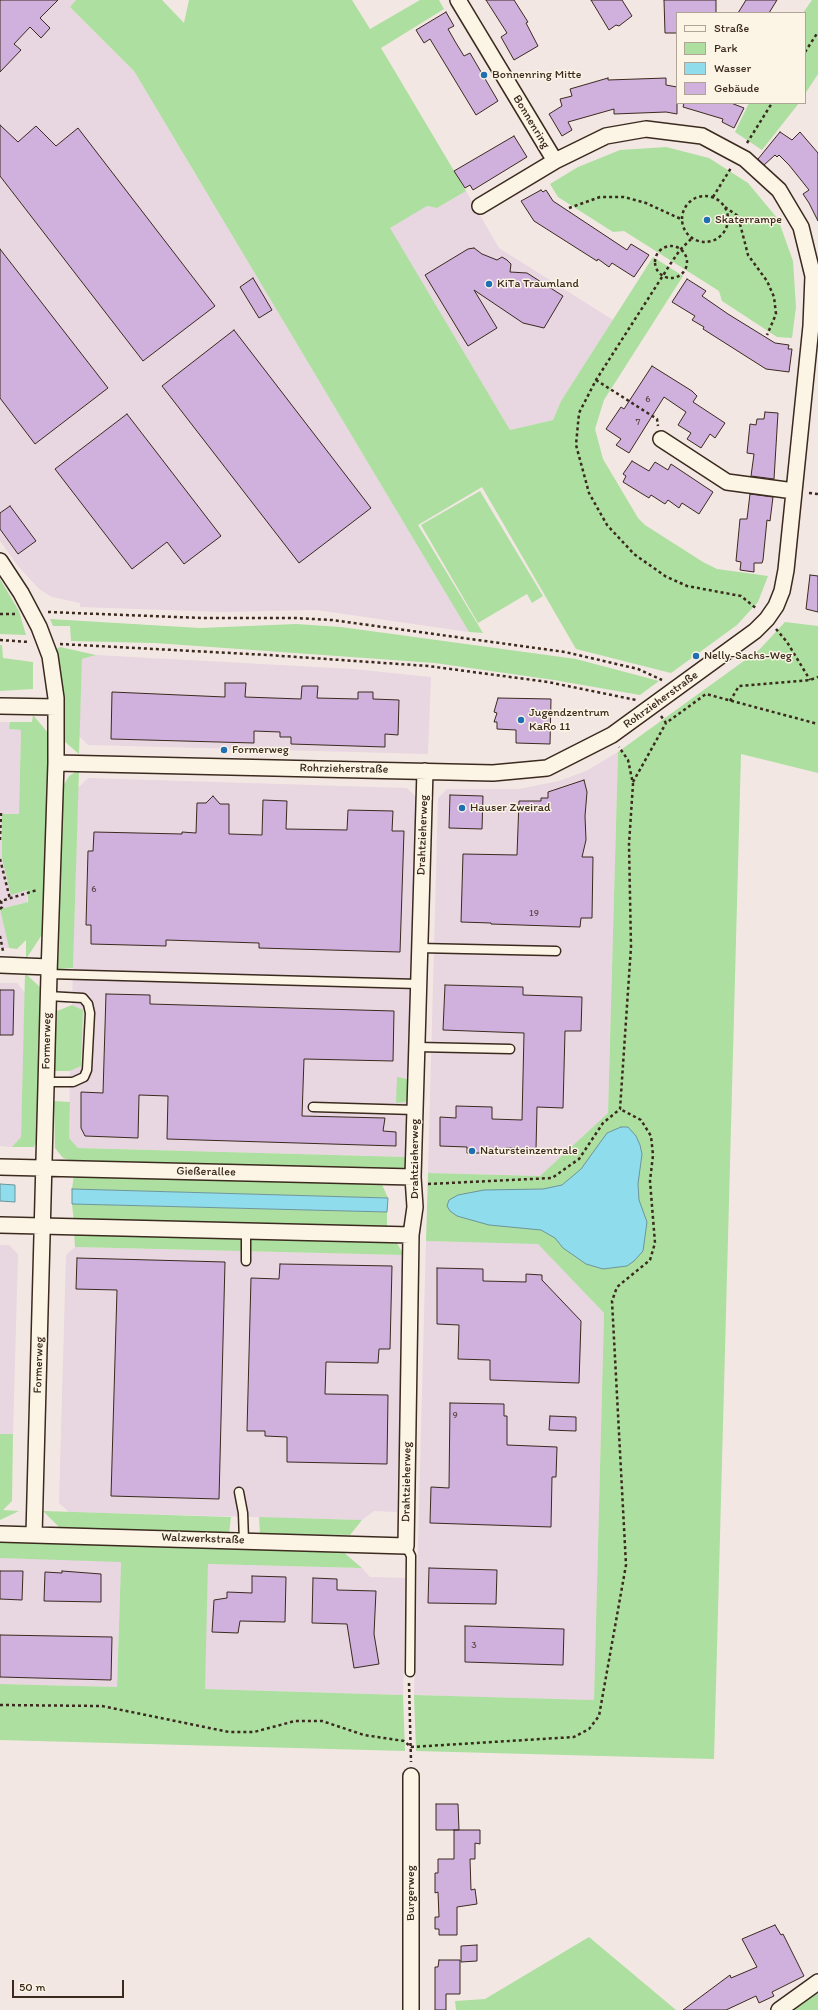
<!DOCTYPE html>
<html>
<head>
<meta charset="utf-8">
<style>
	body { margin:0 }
	#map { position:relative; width:818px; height:2010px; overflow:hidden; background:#f3e7e3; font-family:Itim,sans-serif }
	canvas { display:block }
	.legend { position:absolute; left:676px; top:12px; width:130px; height:92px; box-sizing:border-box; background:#fcf5e5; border:1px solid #afa495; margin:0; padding:5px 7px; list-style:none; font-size:12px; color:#3b2a1e }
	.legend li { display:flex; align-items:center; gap:8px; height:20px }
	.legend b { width:20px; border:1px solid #afa495 }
	.scale { position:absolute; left:12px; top:1980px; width:112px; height:18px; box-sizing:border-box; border:2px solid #3b2a1e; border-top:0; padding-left:5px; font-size:12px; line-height:14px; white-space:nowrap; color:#3b2a1e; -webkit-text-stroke:3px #fcf5e5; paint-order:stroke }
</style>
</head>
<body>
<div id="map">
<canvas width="818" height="2010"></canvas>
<ul class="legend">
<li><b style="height:5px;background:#fcf5e5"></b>Straße</li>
<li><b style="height:11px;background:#addfa0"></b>Park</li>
<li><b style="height:11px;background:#8edcec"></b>Wasser</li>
<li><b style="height:11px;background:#d0b0dd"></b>Gebäude</li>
</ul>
<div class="scale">50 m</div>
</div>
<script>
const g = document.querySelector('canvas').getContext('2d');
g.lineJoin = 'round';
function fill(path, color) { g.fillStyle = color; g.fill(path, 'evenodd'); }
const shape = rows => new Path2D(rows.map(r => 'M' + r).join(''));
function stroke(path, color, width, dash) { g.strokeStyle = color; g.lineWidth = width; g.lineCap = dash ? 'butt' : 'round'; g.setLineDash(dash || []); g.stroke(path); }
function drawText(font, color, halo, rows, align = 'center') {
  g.font = font + ' Itim,sans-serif'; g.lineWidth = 3; g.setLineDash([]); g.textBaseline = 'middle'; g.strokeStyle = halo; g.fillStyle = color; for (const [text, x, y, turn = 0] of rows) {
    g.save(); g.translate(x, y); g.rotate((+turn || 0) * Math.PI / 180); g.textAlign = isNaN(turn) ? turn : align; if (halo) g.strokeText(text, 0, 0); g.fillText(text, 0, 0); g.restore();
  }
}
const built = shape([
	[0,0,76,0,70,7,134,71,469,632,316,610,224,612,80,607,80,603,52,597,39,589,18,566,0,541],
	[466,191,499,248,613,320,561,401,553,420,510,430,389,228,427,206,437,208],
	[96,655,353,669,431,677,428,754,88,745,79,736,82,659],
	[0,722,10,722,10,729,21,730,19,814,11,895,28,890,27,902,0,909,9,948,0,948],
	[618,752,608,1113,540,1176,428,1173,438,798,447,789,519,789,559,781,586,771],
	[88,778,407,788,416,797,408,1079,405,1077,396,1102,405,1102,408,1099,406,1157,78,1148,69,1138,70,1071,81,1066,83,1010,72,1005,78,788],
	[0,983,17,983,25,993,21,1137,12,1147,0,1146],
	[426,1241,538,1243,604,1313,594,1700,414,1695],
	[0,1245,9,1245,18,1254,13,1434,0,1434],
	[75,1247,404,1255,397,1512,374,1511,362,1520,69,1512,59,1503,66,1255],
	[0,1558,121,1561,117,1687,0,1684],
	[208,1564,362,1568,370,1577,406,1578,403,1695,204,1689]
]);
const green = shape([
	[76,0,162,0,184,23,189,0,352,0,370,29,420,0,439,0,444,9,381,48,466,191,437,208,427,206,390,228,510,430,553,420,561,401,653,257,683,276,604,400,595,429,603,459,638,518,645,525,703,562,717,569,768,576,758,602,737,625,671,673,576,649,482,487,418,525,483,633,469,632,134,71,70,7],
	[812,0,818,0,818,74,805,94,805,13,803,13],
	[749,103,799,103,762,150,735,132],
	[666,147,709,158,748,183,778,219,793,261,796,307,792,338,777,337,722,301,719,291,624,231,613,232,558,197,550,184,578,167,620,150],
	[480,491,543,596,532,603,527,594,478,623,421,525],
	[0,579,19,611,26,635,0,634],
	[50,619,200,628,296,624,341,627,576,659,659,681,640,695,554,680,435,663,155,643,71,641,70,626,53,626],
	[785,622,818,626,818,773,741,754,714,1759,416,1751,414,1695,594,1700,604,1313,538,1244,426,1241,428,1173,540,1176,608,1113,618,752,759,650],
	[0,645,2,645,3,658,33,662,33,689,0,691],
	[60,647,96,655,82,659,79,754,64,741,61,684,55,650],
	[33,715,49,734,43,933,26,959,26,940,17,949,9,948,0,909,28,902,28,890,11,895,2,858,2,814,19,814,21,730,9,729,10,722,32,722],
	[79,770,73,968,58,969,62,788,69,776],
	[25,973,42,989,38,1135,34,1147,12,1147,21,1137],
	[72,1005,83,1010,81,1066,70,1071,54,1071,57,1011],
	[397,1077,408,1079,408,1099,405,1102,396,1103],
	[54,1101,70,1102,69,1138,78,1148,406,1157,406,1166,400,1170,76,1162,63,1158,55,1148],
	[74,1174,380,1180,388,1198,72,1189],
	[72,1204,387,1212,387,1230,74,1223],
	[74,1232,395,1240,404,1255,75,1247],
	[0,1434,13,1434,12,1501,3,1510,19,1511,0,1520],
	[43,1511,231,1517,229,1534,61,1529],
	[259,1517,362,1520,350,1535,260,1534],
	[0,1542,342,1551,362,1568,208,1564,205,1689,403,1695,405,1751,0,1740,0,1684,117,1687,121,1562,0,1558],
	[589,1937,676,2010,456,2010,455,2001,485,1999],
	[818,1989,818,2010,788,2010]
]);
const water = shape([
	[621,1127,628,1127,636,1136,640,1145,642,1154,638,1184,639,1200,647,1222,643,1251,634,1261,627,1266,603,1269,586,1264,563,1248,555,1238,541,1230,489,1225,457,1216,450,1211,447,1206,449,1200,458,1195,484,1190,543,1189,562,1185,581,1169,607,1133,621,1127],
	[0,1184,15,1185,15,1202,0,1201,0,1184],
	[72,1189,388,1198,387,1212,72,1204,72,1189]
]);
const building = shape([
	[0,0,58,0,40,18,50,28,41,38,30,27,14,44,21,50,0,72,0,0],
	[486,0,514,0,528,22,526,23,538,46,514,60,501,37,507,33,486,0],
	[591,0,622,0,632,16,619,26,616,25,609,30,591,0],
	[664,0,716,0,716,13,677,13,677,33,665,33,664,0],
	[746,0,777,0,769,13,738,13,746,0],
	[446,12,454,26,448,29,456,43,464,56,470,53,498,101,476,115,430,39,424,43,416,30,446,12],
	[608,78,608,80,666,78,666,85,677,87,677,114,666,112,614,114,614,109,568,122,572,130,562,136,549,114,562,106,560,99,572,96,570,89,608,78],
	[684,103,731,103,744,108,734,128,722,122,723,119,683,107,684,103],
	[0,125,18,142,36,126,56,146,78,128,215,306,143,361,0,176,0,125],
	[780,132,792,140,800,132,818,153,818,221,809,203,803,194,809,190,789,165,779,155,777,157,775,155,764,165,758,159,780,132],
	[514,136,527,157,473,190,470,185,465,188,454,171,514,136],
	[541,190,543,192,546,190,553,201,627,250,631,244,649,255,634,277,612,263,609,267,598,259,597,261,534,221,521,201,541,190],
	[474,248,482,254,497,260,502,257,507,260,511,264,510,272,527,273,563,296,544,328,523,323,474,290,497,328,468,346,425,275,468,249,474,248],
	[0,249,108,388,35,444,0,398,0,249],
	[253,278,272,310,259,318,240,287,253,278],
	[687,279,706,291,702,296,728,314,775,343,789,345,788,349,792,349,789,372,766,369,703,329,704,327,692,320,695,316,672,302,687,279],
	[234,330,371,508,299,563,162,386,234,330],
	[652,366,692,391,697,396,693,402,725,423,715,438,710,434,701,448,687,439,691,433,678,425,686,412,664,397,629,453,616,445,621,439,606,429,621,407,624,409,652,366],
	[765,412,778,413,774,479,751,476,754,454,747,453,750,424,756,425,757,419,764,419,765,412],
	[127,414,221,536,184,564,167,542,132,569,55,469,127,414],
	[632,461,649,471,655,462,668,470,671,464,713,492,699,514,682,503,679,508,668,500,665,504,651,495,649,498,623,482,626,476,623,474,632,461],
	[750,494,773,497,770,521,767,520,763,560,762,563,754,563,754,572,740,570,741,562,736,561,740,519,747,519,750,494],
	[10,506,36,541,18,554,0,529,0,513,10,506],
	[810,575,818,576,818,612,806,609,810,575],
	[225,683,246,683,245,697,301,699,302,686,318,686,317,698,358,699,358,692,373,692,373,699,399,700,398,735,385,734,385,747,291,744,291,737,280,737,280,732,254,731,254,743,111,739,112,692,225,697,225,683],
	[498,698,551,699,550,744,516,743,516,730,497,729,497,722,494,722,497,713,494,712,498,698],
	[584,780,587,792,585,816,586,840,582,857,593,857,592,918,581,918,580,927,491,924,491,923,461,922,463,854,517,855,519,801,541,801,541,798,548,798,548,792,584,780],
	[450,795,483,796,482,829,449,828,450,795],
	[213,796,220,804,229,804,229,834,262,835,263,800,287,801,286,829,347,830,348,810,393,811,392,831,404,831,400,952,259,948,259,943,166,940,166,946,91,944,91,925,86,925,88,851,93,851,94,832,182,834,182,832,196,833,197,803,206,803,213,796],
	[445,985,523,987,523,995,582,997,581,1031,565,1031,563,1108,537,1107,536,1149,506,1148,505,1153,467,1153,467,1147,440,1146,440,1117,456,1118,456,1106,492,1107,492,1119,522,1120,524,1033,443,1030,445,985],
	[0,990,14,990,13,1035,0,1035,0,990],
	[106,994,150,995,150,1004,394,1011,393,1061,304,1059,302,1116,385,1118,383,1131,396,1132,396,1146,167,1139,168,1096,139,1095,138,1138,85,1136,81,1128,81,1092,103,1093,106,994],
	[77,1258,225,1262,219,1499,111,1496,117,1290,76,1289,77,1258],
	[280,1264,392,1266,390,1349,379,1349,378,1363,326,1362,325,1394,388,1395,387,1464,287,1462,287,1437,265,1436,265,1431,247,1431,251,1278,279,1279,280,1264],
	[437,1268,483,1269,483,1281,526,1282,526,1274,542,1275,542,1280,581,1321,579,1383,490,1380,490,1360,458,1359,459,1325,437,1324,437,1268],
	[450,1403,504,1404,504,1416,507,1416,507,1445,557,1447,556,1477,552,1477,551,1527,430,1523,431,1487,449,1488,450,1403],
	[550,1416,576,1417,576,1431,549,1430,550,1416],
	[429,1568,497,1570,496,1604,428,1603,429,1568],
	[0,1571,23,1571,22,1600,0,1599,0,1571],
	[62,1571,101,1574,101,1602,44,1601,45,1572,62,1573,62,1571],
	[252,1576,286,1577,285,1622,240,1621,238,1633,212,1632,214,1600,227,1598,227,1592,252,1593,252,1576],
	[313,1578,337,1579,337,1590,376,1591,374,1634,379,1664,354,1668,347,1624,312,1623,313,1578],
	[465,1626,564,1629,563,1665,465,1662,465,1626],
	[0,1635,112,1637,111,1680,0,1677,0,1635],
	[436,1804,458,1804,459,1830,436,1830,436,1804],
	[454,1830,480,1830,480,1844,475,1843,475,1859,470,1859,471,1890,475,1889,477,1904,457,1907,457,1935,439,1935,439,1929,435,1929,435,1917,439,1917,438,1892,435,1893,435,1873,438,1873,438,1859,454,1859,454,1830],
	[775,1925,781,1935,783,1934,804,1976,772,1992,774,1996,759,2003,756,1996,726,2010,683,2010,730,1975,731,1978,757,1967,742,1939,775,1925],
	[477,1945,477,1961,461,1962,461,1946,477,1945],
	[439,1960,460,1960,460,1994,446,1994,446,2010,435,2010,435,1967,438,1967,439,1960]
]);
const path = shape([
	[805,52,818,32],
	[747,143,772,103],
	'682 219a23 23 0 1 1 46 0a23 23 0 1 1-46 0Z',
	[713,197,731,168],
	[725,207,738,216,748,255,767,281,774,297,776,314,767,335],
	[569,208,600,197,624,197,646,203,681,219],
	[691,239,680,250,671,263,596,380,579,413,576,445,589,493,607,525,634,554,665,576,687,586,741,596,757,609],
	'655 262a16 16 0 1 1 32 0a16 16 0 1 1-32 0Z',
	[596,380,657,419,658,426],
	[809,493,818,494],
	[48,612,202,618,296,618,332,620,565,652,638,669,662,680],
	[0,614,15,614],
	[776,629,787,642,810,680],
	[0,640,29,642],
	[60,644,268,655,428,666,548,682,636,700],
	[730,701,739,686,810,680,818,677],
	[661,716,666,723,706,694,818,724],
	[633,782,666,723],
	[0,840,1,813],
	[0,859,10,899],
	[0,909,2,907,1,901,37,890],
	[0,936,3,951],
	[428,1184,552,1178,579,1159,603,1123,620,1109,631,947,629,844,633,784,628,760,619,747],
	[409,1683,411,1762],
	[0,1705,102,1706,229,1732,254,1732,295,1721,322,1721,364,1735,404,1741,411,1747,574,1737,589,1729,599,1716,626,1565,612,1301,617,1287,650,1260,655,1243,650,1181,653,1155,651,1136,641,1120,620,1109]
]);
const service = shape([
	[419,948,556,951],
	[49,974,418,984],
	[417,1047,510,1049],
	[47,1082,73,1082,84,1077,87,1070,90,1013,88,1004,83,998,48,996],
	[313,1107,415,1110],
	[246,1261,246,1231],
	[239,1492,243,1513,244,1541],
	[406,1546,411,1556,410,1672]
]);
const minor = shape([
	[480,206,555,161],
	[661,439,727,482,794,491],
	[0,561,21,593,39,627,50,656,56,698,56,763,49,974,34,1535],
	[0,706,56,707],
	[56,763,493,773,547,768,612,735,755,631,767,619,776,606,782,591,786,570,811,326,813,276,801,227,779,190,745,159,702,136,646,129,606,136,555,161,458,0],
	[0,965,49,967],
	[0,1167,413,1177],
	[0,1225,411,1235],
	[0,1534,406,1546,411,1235,415,1207,413,1177,425,771],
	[411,1776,411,2010],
	[779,2010,818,1982]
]);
const markers = [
	[484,75,4,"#1f6fb2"],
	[707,220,4,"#1f6fb2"],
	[489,284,4,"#1f6fb2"],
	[696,656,4,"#1f6fb2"],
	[521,720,4,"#1f6fb2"],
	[224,750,4,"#1f6fb2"],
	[462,808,4,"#1f6fb2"],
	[472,1151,4,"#1f6fb2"]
];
const numberNames = [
	["6",648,399],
	["7",638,422],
	["6",94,889],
	["19",534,913],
	["9",455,1415],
	["3",474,1645]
];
const poiNames = [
	["Bonnenring Mitte",492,75],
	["Skaterrampe",715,220],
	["KiTa Traumland",497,284],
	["Nelly-Sachs-Weg",704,656],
	["Jugendzentrum",529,713],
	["KaRo 11",529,727],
	["Formerweg",232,750],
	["Hauser Zweirad",470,808],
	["Natursteinzentrale",480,1151]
];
const streetNames = [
	["Bonnenring",531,122,59],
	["Rohrzieherstraße",661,700,-36],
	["Rohrzieherstraße",344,769,1],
	["Drahtzieherweg",423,835,-88],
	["Formerweg",47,1041,-89],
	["Drahtzieherweg",415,1159,-90],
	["Gießerallee",206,1172,1],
	["Formerweg",39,1365,-88],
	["Drahtzieherweg",407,1482,-89],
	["Walzwerkstraße",203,1539,2],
	["Burgerweg",411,1893,-90]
];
fill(built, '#e8d6e1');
fill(green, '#addfa0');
fill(water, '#8edcec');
stroke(water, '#6d959a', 1);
fill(building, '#d0b0dd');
stroke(building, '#3b2a1e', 1);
stroke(service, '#3b2a1e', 11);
stroke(minor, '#3b2a1e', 18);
stroke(path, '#3b2a1e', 2.5, [3, 3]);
stroke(service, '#fcf5e5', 8);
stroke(minor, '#fcf5e5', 15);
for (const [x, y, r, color] of markers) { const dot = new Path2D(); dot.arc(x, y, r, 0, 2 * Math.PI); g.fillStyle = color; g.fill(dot); stroke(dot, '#fcf5e5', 1.5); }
drawText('10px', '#604c4e', null, numberNames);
drawText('12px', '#3b2a1e', '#fcf5e5', poiNames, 'left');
drawText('12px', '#3b2a1e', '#fcf5e5', streetNames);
</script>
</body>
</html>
